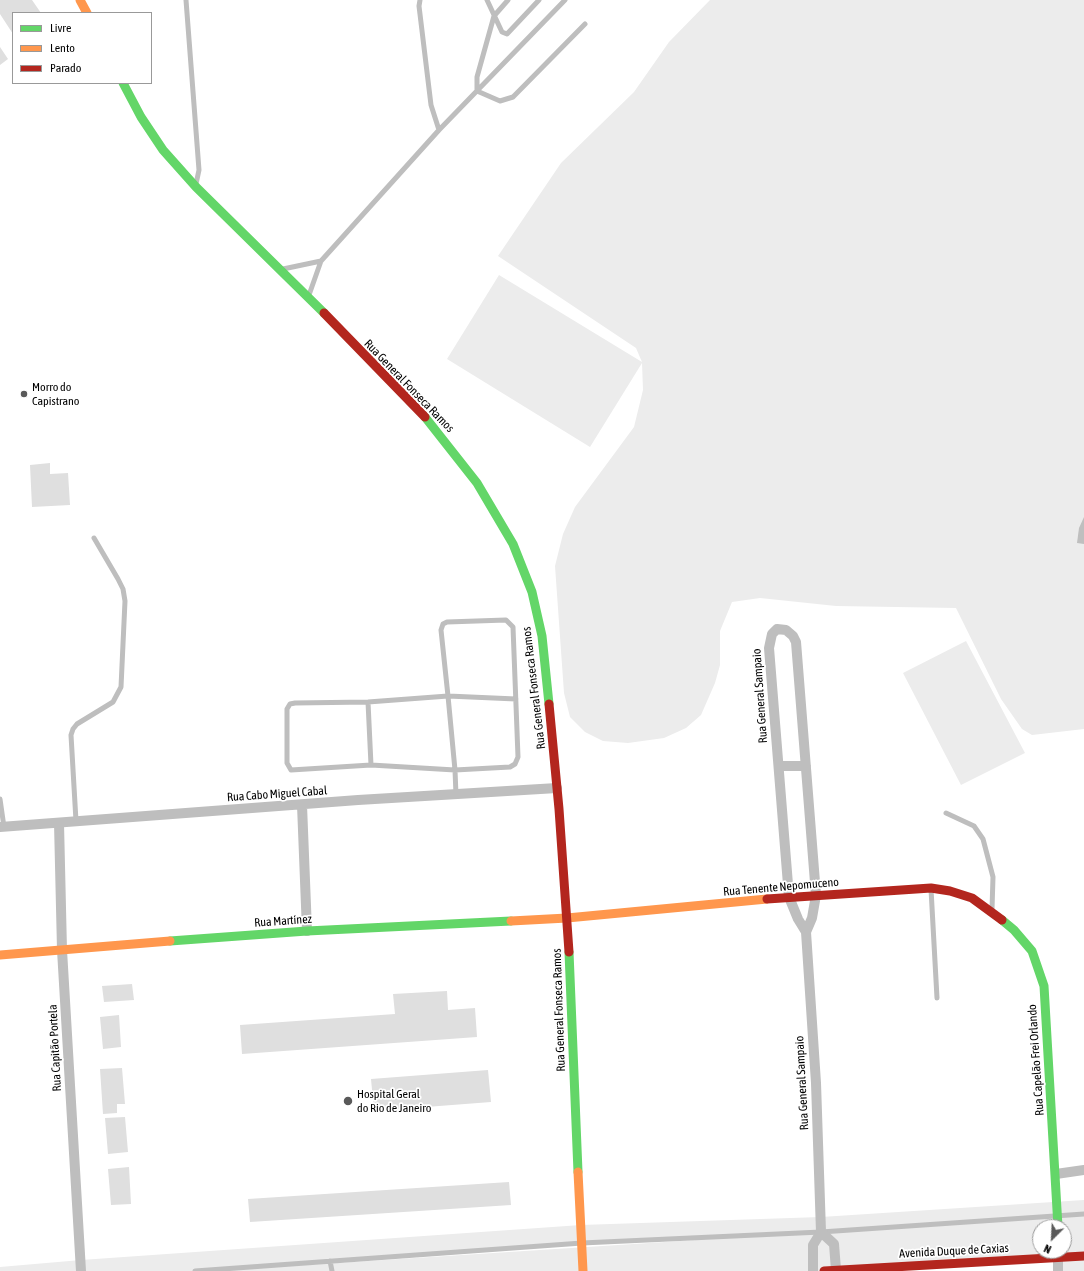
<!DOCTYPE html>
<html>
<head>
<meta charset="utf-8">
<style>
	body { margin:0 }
	#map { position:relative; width:1084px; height:1271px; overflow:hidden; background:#fff; font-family:"Asap Condensed",sans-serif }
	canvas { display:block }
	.legend { position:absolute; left:12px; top:12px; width:140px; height:72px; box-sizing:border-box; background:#fff; border:1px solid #999; margin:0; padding:5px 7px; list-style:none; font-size:12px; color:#000 }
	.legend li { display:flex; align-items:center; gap:8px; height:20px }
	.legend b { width:20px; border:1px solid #999 }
	.north { position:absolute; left:1032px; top:1219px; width:40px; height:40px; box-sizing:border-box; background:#fff; border:1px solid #999; border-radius:50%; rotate:204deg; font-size:11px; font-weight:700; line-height:16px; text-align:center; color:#000 }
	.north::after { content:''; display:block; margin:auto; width:14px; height:18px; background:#595959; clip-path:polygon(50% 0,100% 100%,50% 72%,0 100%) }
</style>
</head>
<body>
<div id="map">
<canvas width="1084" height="1271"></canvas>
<ul class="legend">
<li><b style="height:5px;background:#63d668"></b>Livre</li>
<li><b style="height:5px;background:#ff974d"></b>Lento</li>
<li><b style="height:5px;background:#b3261e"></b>Parado</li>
</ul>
<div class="north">N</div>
</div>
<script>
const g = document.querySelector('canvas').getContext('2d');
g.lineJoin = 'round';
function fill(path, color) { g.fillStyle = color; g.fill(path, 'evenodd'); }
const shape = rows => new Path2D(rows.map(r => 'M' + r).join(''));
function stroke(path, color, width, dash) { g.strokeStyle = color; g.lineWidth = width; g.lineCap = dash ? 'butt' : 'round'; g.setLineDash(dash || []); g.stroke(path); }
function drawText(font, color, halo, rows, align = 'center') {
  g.font = font + ' "Asap Condensed",sans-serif'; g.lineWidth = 3.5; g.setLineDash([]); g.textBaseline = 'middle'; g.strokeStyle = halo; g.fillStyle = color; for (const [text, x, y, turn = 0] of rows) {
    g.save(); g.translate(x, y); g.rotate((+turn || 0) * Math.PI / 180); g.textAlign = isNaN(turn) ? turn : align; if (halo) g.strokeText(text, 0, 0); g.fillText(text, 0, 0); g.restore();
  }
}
const green = shape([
	[710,0,1084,0,1084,729,1032,735,1022,729,1001,699,956,608,836,606,760,598,732,602,720,631,720,665,715,683,701,715,686,728,664,738,628,743,603,741,585,732,570,717,564,693,555,566,563,534,575,507,634,427,643,390,642,363,590,447,447,359,499,275,642,362,636,348,498,256,561,163,634,92,669,42],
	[966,641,1025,753,961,785,903,673],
	[1084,1200,1084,1271,1059,1271,1058,1260,879,1271,212,1271,790,1234,582,1243,195,1271,0,1271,0,1267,81,1260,581,1225,821,1217],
	[1040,1227,1064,1227,1064,1251,1040,1251]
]);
const water = shape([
	[1084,517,1084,544,1077,543,1079,528]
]);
const building = shape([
	[0,0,32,0,41,13,13,13,13,34,0,14],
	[0,47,8,59,0,65],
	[50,463,50,474,68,473,70,505,32,507,30,465],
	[132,984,134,1000,104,1002,102,986],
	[447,991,448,1010,475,1008,477,1037,242,1054,240,1025,395,1014,393,994],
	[119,1015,121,1047,103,1049,100,1017],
	[122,1068,125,1104,117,1104,117,1113,103,1114,100,1069],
	[488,1070,491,1102,374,1111,371,1079],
	[125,1117,128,1152,108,1154,105,1118],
	[129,1167,131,1204,111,1205,108,1169],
	[509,1182,511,1205,250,1222,248,1199]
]);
const lane = shape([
	[186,0,199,170,196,184],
	[420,0,419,6,431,105,439,130],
	[487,0,502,32,507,34,539,0],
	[508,0,494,16,477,77,477,91,500,101,513,97,585,24],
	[283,269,321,261],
	[309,295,321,261,439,130,565,0],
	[368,702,371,765],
	[456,795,455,770,448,696,441,630,443,624,447,622,506,620,513,627,518,757,515,764,510,767,455,770,371,765,291,770,287,763,287,709,290,704,295,703,368,702,448,696,516,699],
	[0,799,4,827],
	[946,813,974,826,983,839,993,877,992,909],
	[76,821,71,735,73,729,77,724,113,702,121,687,125,601,123,589,118,579,94,538],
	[931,889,937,998],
	[330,1261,332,1271],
	[195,1271,582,1243,821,1232,1084,1214]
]);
const street = shape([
	[779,766,806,766],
	[302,805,307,931],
	[59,823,62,950,81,1271],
	[0,827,358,800,557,788],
	[806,932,798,919,789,897,769,648,772,634,777,629,786,630,793,636,796,642,816,895,812,918,806,932,816,1083,821,1232,813,1245,813,1271],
	[1056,1174,1084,1170],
	[821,1232,834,1244,836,1270],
	[1058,1253,1058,1271]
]);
const fast = shape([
	[123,83,141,117,163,150,196,187,324,313],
	[425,417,477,483,513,544,532,592,542,636,549,704],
	[1002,920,1014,930,1032,951,1044,986,1058,1227],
	[170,941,307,931,511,921],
	[569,952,578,1172]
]);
const slow = shape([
	[80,0,87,13],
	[511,921,567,918,767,899],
	[0,955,170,941],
	[578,1172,583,1271]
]);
const jam = shape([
	[324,313,425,417],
	[549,704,559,809,569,952],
	[767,899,931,888,950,891,972,898,1002,920],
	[824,1271,1084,1256]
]);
const markers = [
	[24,394,4,"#595959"],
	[348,1101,5,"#595959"]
];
const streetNames = [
	["Rua General Fonseca Ramos",409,386,46],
	["Rua General Fonseca Ramos",534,688,-97],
	["Rua General Sampaio",760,696,-94],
	["Rua Cabo Miguel Cabal",277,794,-4],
	["Rua Tenente Nepomuceno",781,887,-5],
	["Rua Martínez",283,921,-4],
	["Rua General Fonseca Ramos",559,1010,-92],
	["Rua Capitão Portela",55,1048,-93],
	["Rua Capelão Frei Orlando",1036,1060,-94],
	["Rua General Sampaio",802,1083,-93],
	["Avenida Duque de Caxias",954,1251,-3]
];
const poiNames = [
	["Morro do",32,387],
	["Capistrano",32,401],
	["Hospital Geral",357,1094],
	["do Rio de Janeiro",357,1108]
];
fill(green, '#ececec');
fill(water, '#bfbfbf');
fill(building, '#dfdfdf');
stroke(lane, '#bebebe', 5);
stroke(street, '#bebebe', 10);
stroke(fast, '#63d668', 9);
stroke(slow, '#ff974d', 9);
stroke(jam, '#b3261e', 9);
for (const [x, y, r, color] of markers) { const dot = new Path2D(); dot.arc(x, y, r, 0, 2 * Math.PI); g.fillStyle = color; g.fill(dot); stroke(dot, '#fff', 1.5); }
drawText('12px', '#000', '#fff', streetNames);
drawText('12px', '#000', '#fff', poiNames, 'left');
</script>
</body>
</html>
